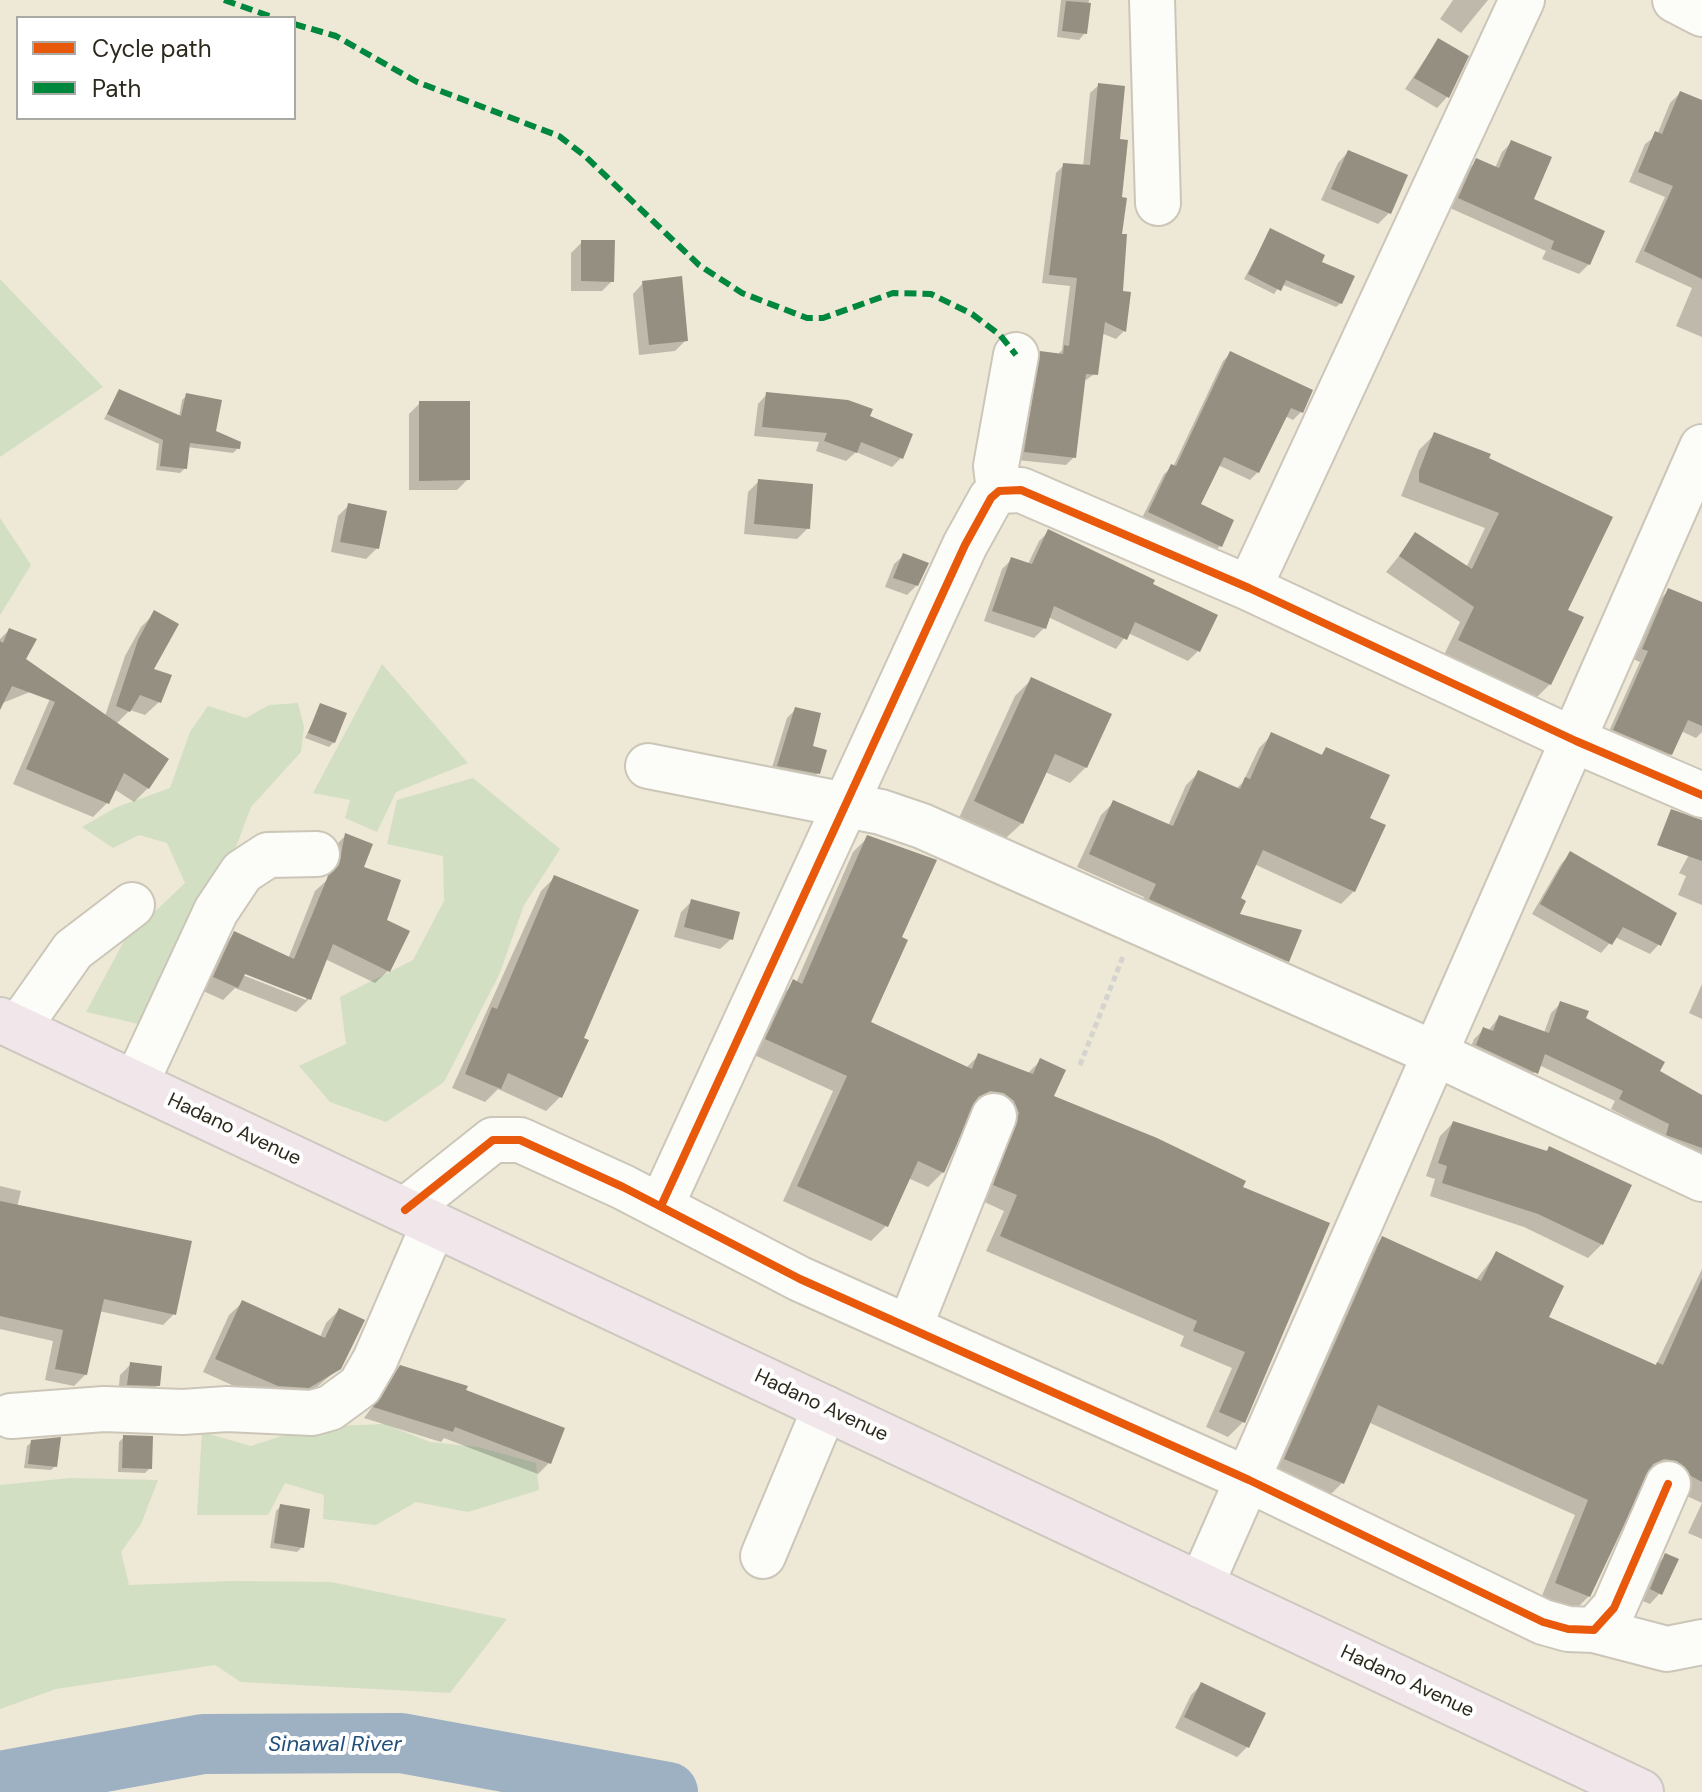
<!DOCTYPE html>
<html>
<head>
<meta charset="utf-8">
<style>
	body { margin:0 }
	#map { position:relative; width:1702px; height:1792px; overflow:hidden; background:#eee8d6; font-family:"DM Sans",sans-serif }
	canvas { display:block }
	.legend { position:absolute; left:16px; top:16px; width:280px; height:104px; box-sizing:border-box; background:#fff; border:2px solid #aba9a4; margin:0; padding:10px 14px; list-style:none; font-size:24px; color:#2d291c }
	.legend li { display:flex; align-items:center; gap:16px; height:40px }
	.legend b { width:40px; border:2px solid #aba9a4 }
</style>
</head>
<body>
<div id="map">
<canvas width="1702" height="1792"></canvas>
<ul class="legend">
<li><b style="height:10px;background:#e8590c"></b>Cycle path</li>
<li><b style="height:10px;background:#00873e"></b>Path</li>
</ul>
</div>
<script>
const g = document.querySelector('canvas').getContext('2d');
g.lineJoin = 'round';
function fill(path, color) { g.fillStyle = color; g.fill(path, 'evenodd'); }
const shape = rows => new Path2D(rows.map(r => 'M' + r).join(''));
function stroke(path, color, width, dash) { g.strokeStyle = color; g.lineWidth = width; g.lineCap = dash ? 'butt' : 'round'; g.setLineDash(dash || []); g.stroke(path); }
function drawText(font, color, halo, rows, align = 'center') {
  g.font = font + ' "DM Sans",sans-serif'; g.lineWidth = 8; g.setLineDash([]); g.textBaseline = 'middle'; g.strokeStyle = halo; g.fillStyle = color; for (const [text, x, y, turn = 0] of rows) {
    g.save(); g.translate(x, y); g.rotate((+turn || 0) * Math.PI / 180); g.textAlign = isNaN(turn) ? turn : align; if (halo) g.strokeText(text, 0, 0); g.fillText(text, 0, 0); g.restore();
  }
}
const green = shape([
	[0,279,103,387,0,457],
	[0,518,31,565,0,615],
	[382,664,468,763,396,792,377,832,345,818,350,800,313,793],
	[298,703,304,727,301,752,251,807,222,884,148,1026,86,1012,124,941,185,883,167,843,139,835,113,848,82,827,117,807,170,788,190,732,208,706,246,718,269,705],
	[473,778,560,849,524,905,499,975,444,1082,386,1122,330,1102,299,1066,346,1044,340,997,413,960,444,901,443,856,387,844,397,800],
	[385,1424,430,1442,478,1447,536,1463,539,1490,468,1512,416,1502,376,1525,323,1519,324,1495,285,1483,268,1515,197,1515,202,1432,251,1446,309,1427],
	[70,1478,158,1480,141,1524,121,1552,129,1585,233,1581,331,1582,507,1619,450,1693,241,1682,215,1665,56,1689,0,1709,0,1485]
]);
const shadow = shape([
	[1061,0,1089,0,1085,33,1079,40,1057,37],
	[1453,0,1488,0,1461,33,1440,19],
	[1438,40,1466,56,1447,97,1437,108,1405,89],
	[1099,85,1117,141,1124,331,1116,339,1101,333,1096,373,1083,382,1074,457,1066,465,1017,460,1032,362,1041,353,1057,355,1062,350,1070,286,1042,283,1056,173,1064,165,1083,167,1090,93],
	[1680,93,1702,102,1702,337,1676,326,1692,288,1635,262,1665,197,1629,182,1645,144,1657,135,1670,103],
	[1512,142,1531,200,1589,264,1579,274,1542,259,1546,251,1450,208,1467,170,1477,161,1495,168,1502,152],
	[1348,152,1405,176,1389,213,1378,224,1321,200,1338,163],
	[1271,230,1319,263,1341,303,1336,307,1281,284,1274,294,1244,279],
	[582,242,612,281,602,291,571,291,571,253],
	[643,283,686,340,675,351,639,355,633,294],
	[1231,353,1301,412,1293,420,1285,416,1258,472,1250,480,1218,465,1198,505,1220,546,1212,554,1141,520,1164,474,1173,467,1223,361],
	[119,392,179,417,182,400,187,395,213,432,238,448,233,453,187,447,185,468,180,473,156,470,159,444,104,419],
	[767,394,868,418,901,458,892,467,856,452,846,461,816,451,819,442,754,436,758,404],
	[420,403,468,479,457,490,409,490,409,414],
	[1434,435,1487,459,1566,610,1550,684,1535,699,1444,655,1460,622,1386,572,1416,535,1466,568,1485,528,1401,496,1419,450],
	[759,481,808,528,797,539,744,534,748,492],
	[348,506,377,548,366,559,331,552,338,516],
	[1049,531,1215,616,1198,651,1188,661,1128,633,1116,649,1048,617,1044,628,1034,638,984,621,1002,569,1012,559,1028,564,1039,541],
	[904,555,917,585,907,595,885,587,894,564],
	[1669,590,1702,604,1702,732,1696,738,1681,731,1671,754,1661,764,1605,740,1640,662,1633,659,1659,600],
	[155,613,151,670,159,702,145,715,130,710,116,724,148,788,134,802,114,789,107,803,93,817,13,784,49,701,63,687,105,716,125,656,141,627],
	[9,630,40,688,0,704,0,639],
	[1031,680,1086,767,1070,783,1045,772,1022,823,1005,839,959,818,1015,696],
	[321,705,334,742,329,747,305,738],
	[795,710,818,773,810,782,770,774,787,718],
	[1272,735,1320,756,1327,749,1367,819,1354,891,1341,904,1254,864,1238,899,1238,916,1288,960,1275,973,1137,912,1144,897,1077,867,1101,815,1114,802,1168,826,1186,785,1199,772,1236,789,1243,782,1259,748],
	[346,835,384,921,388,971,375,983,325,959,309,999,296,1012,235,988,223,1000,201,990,222,947,234,934,288,959,315,891,327,880,333,848],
	[236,969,306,996,306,1000,235,972],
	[868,837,899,938,868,1023,966,1068,979,1055,1027,1074,1040,1061,1052,1097,1241,1188,1327,1224,1243,1422,1228,1437,1206,1427,1232,1368,1180,1346,1184,1336,986,1251,1004,1211,980,1200,987,1107,968,1108,943,1172,928,1187,908,1178,886,1226,871,1241,783,1201,833,1091,752,1054,778,997,796,983,853,852],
	[1702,840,1702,905,1678,895,1686,876,1679,873,1691,851],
	[1570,854,1659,944,1650,954,1615,937,1601,953,1532,914,1561,864],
	[555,877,582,1039,560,1097,546,1111,498,1089,485,1102,452,1088,541,891],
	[692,901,731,939,720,949,674,937,681,912],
	[1702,984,1702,1019,1689,1013],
	[1561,1003,1657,1072,1702,1097,1702,1167,1658,1144,1660,1134,1611,1109,1615,1101,1539,1065,1527,1083,1468,1055,1474,1039,1483,1030,1488,1031,1499,1017,1544,1033,1551,1013],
	[1453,1123,1545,1152,1550,1148,1602,1244,1588,1258,1524,1227,1430,1196,1435,1179,1426,1176,1440,1136],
	[0,1186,21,1191,17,1207,174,1314,163,1325,99,1311,86,1374,74,1386,45,1380,53,1341,0,1329],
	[1382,1239,1475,1281,1496,1254,1546,1318,1655,1367,1702,1269,1702,1539,1688,1533,1702,1503,1676,1491,1662,1475,1648,1473,1589,1596,1574,1611,1541,1598,1575,1515,1368,1422,1342,1483,1327,1498,1271,1474,1367,1254],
	[243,1302,320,1337,326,1323,339,1310,339,1368,304,1398,263,1399,203,1372,229,1315],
	[131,1364,158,1385,147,1396,118,1395,120,1375],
	[401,1368,464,1391,549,1463,538,1474,444,1438,441,1442,364,1418],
	[124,1437,150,1468,145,1473,118,1472,119,1442],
	[32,1442,56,1465,51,1470,24,1468,27,1446],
	[281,1506,302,1547,297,1552,270,1548,276,1511],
	[1666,1555,1660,1593,1650,1604,1640,1600,1655,1566],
	[1202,1684,1248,1746,1237,1757,1175,1728,1191,1695]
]);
const river = shape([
	[0,1781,203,1744,401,1743,668,1792]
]);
const building = shape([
	[1066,1,1091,3,1087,34,1062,31],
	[1438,38,1469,56,1449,98,1414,78],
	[1098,83,1125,86,1120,139,1128,140,1122,197,1127,198,1122,234,1127,234,1123,291,1131,292,1126,332,1105,322,1098,375,1086,374,1076,458,1024,452,1040,351,1063,354,1064,345,1069,346,1077,278,1049,275,1063,163,1090,165],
	[1680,91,1702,100,1702,279,1644,251,1673,186,1638,172,1655,131,1662,134],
	[1511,140,1552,157,1534,199,1605,231,1590,265,1551,249,1554,241,1458,198,1476,158,1499,168],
	[1348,150,1408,175,1391,214,1331,189],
	[1270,228,1325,255,1322,262,1355,276,1342,304,1286,280,1281,291,1248,274],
	[581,240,615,240,614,282,581,281],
	[682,276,688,341,649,345,642,281],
	[1230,351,1313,390,1303,413,1291,408,1259,473,1224,457,1201,504,1234,520,1222,547,1148,512,1171,464,1176,466],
	[119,389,181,416,186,393,222,400,216,431,241,442,240,449,190,443,187,469,160,466,163,440,107,414],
	[766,392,848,400,873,409,870,416,913,434,903,459,861,442,857,453,824,441,827,433,762,427],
	[419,401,470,401,470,480,419,481],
	[1434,432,1491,454,1489,458,1613,517,1568,610,1584,617,1551,685,1458,640,1474,607,1399,556,1415,532,1472,569,1499,513,1419,482,1419,471],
	[758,479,813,484,810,529,754,524],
	[348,503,387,511,379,549,340,542],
	[1048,529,1155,580,1153,584,1218,615,1200,652,1135,622,1127,640,1054,606,1046,629,992,611,1011,557,1032,564],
	[903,553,929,563,918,586,893,578],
	[1668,588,1702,602,1702,726,1688,720,1672,755,1613,730,1648,651,1642,649],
	[154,610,179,624,154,669,172,675,161,703,140,695,130,712,116,706,138,640],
	[9,628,37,639,26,659,169,759,149,789,124,773,109,804,26,769,55,702,12,686,0,710,0,641,3,643],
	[1031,677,1112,714,1087,768,1055,754,1023,824,974,801],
	[320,703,347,713,335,743,308,733],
	[795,707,821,713,813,746,827,750,820,774,777,766],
	[1271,732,1322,755,1326,747,1390,775,1370,818,1386,825,1355,892,1263,850,1241,898,1246,901,1240,914,1302,930,1289,962,1149,899,1156,884,1089,854,1113,800,1173,826,1198,770,1240,789,1245,777,1250,779],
	[1671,809,1702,820,1702,861,1657,845],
	[345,833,373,844,364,867,401,880,387,920,410,931,390,972,333,944,311,1000,245,974,238,988,213,977,234,931,294,959,328,876,339,865],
	[867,835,937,860,902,937,908,940,871,1022,972,1069,978,1053,1033,1074,1040,1058,1066,1070,1054,1096,1157,1138,1246,1181,1243,1187,1330,1223,1245,1423,1219,1412,1245,1352,1193,1331,1197,1321,1000,1236,1017,1195,993,1185,1019,1113,1014,1101,1004,1093,990,1091,978,1097,944,1173,918,1161,888,1227,797,1186,847,1076,765,1039,793,979,802,984],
	[1570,851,1677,913,1661,946,1623,927,1612,945,1540,904],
	[554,875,639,910,584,1038,589,1040,562,1098,508,1073,501,1089,465,1074,492,1007,497,1009],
	[691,899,740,912,733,940,684,927],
	[1560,1001,1589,1011,1586,1018,1665,1062,1660,1071,1702,1095,1702,1148,1666,1135,1669,1124,1619,1099,1623,1091,1545,1054,1538,1074,1476,1045,1483,1027,1493,1031,1499,1015,1549,1033],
	[1453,1121,1547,1151,1549,1146,1632,1185,1603,1245,1538,1214,1442,1183,1447,1166,1438,1163],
	[0,1201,192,1241,176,1315,104,1299,87,1375,55,1369,63,1330,0,1316],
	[1382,1236,1481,1281,1496,1251,1564,1286,1549,1317,1656,1365,1657,1362,1663,1365,1702,1278,1702,1482,1691,1476,1677,1461,1664,1459,1653,1464,1590,1597,1555,1583,1588,1500,1378,1405,1344,1484,1284,1459],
	[242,1300,325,1338,339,1308,365,1320,341,1369,309,1388,278,1386,215,1359],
	[130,1362,162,1366,160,1386,127,1385],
	[400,1365,468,1386,466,1390,565,1428,551,1464,455,1427,453,1432,373,1407],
	[123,1435,153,1436,152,1469,122,1468],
	[61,1437,57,1467,28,1464,31,1440],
	[280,1504,310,1509,304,1548,274,1543],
	[1665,1553,1679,1559,1662,1595,1650,1589],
	[1201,1682,1266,1713,1249,1748,1184,1717]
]);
const path = shape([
	[1080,1065,1124,954]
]);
const minor = shape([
	[1152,0,1158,203],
	[1675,0,1702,14],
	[999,491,996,466,1016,355],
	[1249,588,1522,0],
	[648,766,881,812,922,826,1436,1054,1702,1179],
	[18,1028,73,950,132,905],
	[136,1083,216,911,242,872,268,855,317,854],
	[661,1206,965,545,991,498,999,491,1021,490,1249,588,1576,741,1702,795],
	[405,1210,493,1140,520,1140,623,1187,800,1279,1249,1480,1543,1622,1568,1629,1594,1630,1614,1608,1668,1484],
	[910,1326,994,1116],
	[11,1416,104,1409,183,1412,227,1409,312,1413,330,1408,360,1386,375,1360,434,1224],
	[763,1556,825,1408],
	[1201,1585,1702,447],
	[1594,1630,1667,1649,1702,1642]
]);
const major = shape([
	[0,1020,1641,1792]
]);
const quiet = shape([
	[224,0,275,18],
	[294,24,336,36,417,82,559,136,585,156,699,265,742,293,807,318,823,318,893,293,931,294,972,314,1000,335,1016,355]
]);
const cycleway = shape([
	[661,1206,965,545,991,498,999,491,1021,490,1249,588,1576,741,1702,795],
	[405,1210,493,1140,520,1140,623,1187,800,1279,1249,1480,1543,1622,1568,1629,1594,1630,1614,1608,1668,1484]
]);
const streetNames = [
	["Hadano Avenue",234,1130,25],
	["Hadano Avenue",821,1406,25],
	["Hadano Avenue",1407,1682,25]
];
const waterNames = [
	["Sinawal River",335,1745]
];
fill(green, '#d2dfc3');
fill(shadow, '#0003');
stroke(river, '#9eb1c2', 60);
fill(building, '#948f80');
stroke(minor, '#cbc6b8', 48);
stroke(major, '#cbc8bf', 48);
stroke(path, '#d4d3cd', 5, [6, 4]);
stroke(minor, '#fcfcf9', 44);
stroke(major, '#f1e7ea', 44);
stroke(quiet, '#00873e', 6, [12, 6]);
stroke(cycleway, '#e8590c', 8);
drawText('20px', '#2d291c', '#fff', streetNames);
drawText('italic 22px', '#22507b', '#fff', waterNames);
</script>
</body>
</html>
